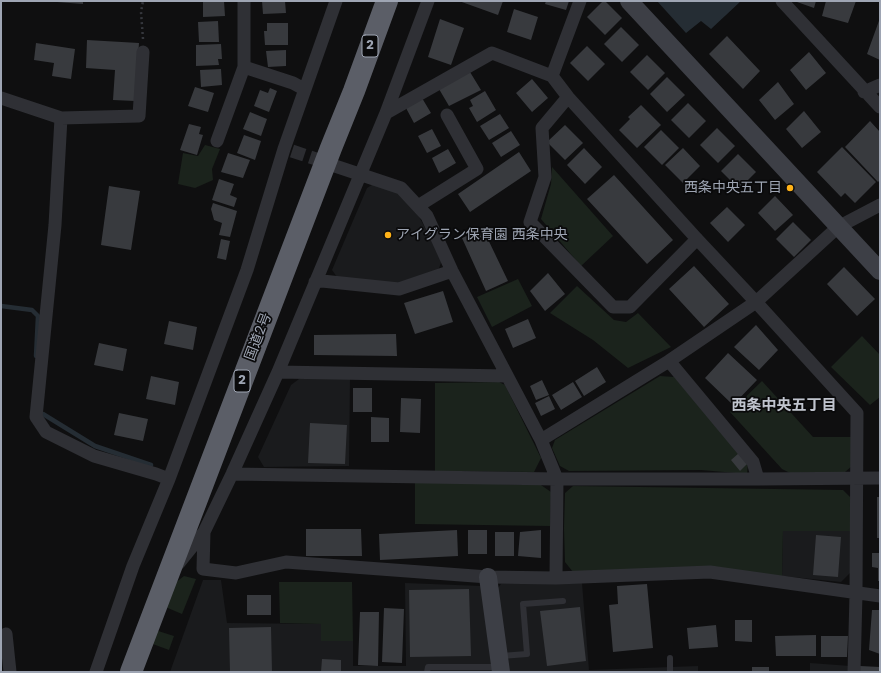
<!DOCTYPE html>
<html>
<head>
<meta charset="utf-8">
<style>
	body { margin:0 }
	#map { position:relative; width:881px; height:673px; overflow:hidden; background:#0f0f10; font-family:Poppins,sans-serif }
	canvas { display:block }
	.frame { position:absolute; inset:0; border:2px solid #9ea5b3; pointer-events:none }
</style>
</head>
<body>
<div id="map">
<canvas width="881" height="673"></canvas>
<div class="frame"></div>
</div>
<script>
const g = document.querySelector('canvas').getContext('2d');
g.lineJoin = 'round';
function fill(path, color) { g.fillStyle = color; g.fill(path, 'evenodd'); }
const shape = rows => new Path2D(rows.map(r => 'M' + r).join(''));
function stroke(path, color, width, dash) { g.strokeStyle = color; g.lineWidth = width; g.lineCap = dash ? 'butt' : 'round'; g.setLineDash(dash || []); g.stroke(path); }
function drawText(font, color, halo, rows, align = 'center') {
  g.font = font + ' Poppins,"Noto Sans JP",sans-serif'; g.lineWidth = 3.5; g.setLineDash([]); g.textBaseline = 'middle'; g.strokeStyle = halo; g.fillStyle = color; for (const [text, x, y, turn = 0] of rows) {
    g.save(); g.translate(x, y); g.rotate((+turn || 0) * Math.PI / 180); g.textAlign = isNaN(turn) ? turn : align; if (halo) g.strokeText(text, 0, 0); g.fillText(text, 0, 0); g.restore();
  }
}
const built = shape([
	[375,183,396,191,415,209,442,260,438,271,394,284,337,277,332,270,367,188],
	[299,379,350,379,349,466,264,467,258,457,291,385],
	[783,530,851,531,852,571,841,582,782,576],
	[203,580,221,580,227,623,321,624,321,641,353,641,353,666,406,666,405,583,482,586,495,672,170,672],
	[582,583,589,670,698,666,698,672,508,672,496,590,501,584],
	[810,663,851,666,851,672,810,672]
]);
const green = shape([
	[205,145,220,149,212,169,213,180,195,188,178,184,183,153,198,156],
	[552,167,613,236,581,266,541,219,551,184],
	[518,279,532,306,492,327,477,297],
	[577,286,614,320,626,322,638,313,671,347,628,368,593,340,550,313],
	[862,336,880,355,880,397,870,405,831,367],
	[660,376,674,377,748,463,747,474,701,470,569,471,560,466,552,448,555,440],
	[762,381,813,437,851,437,852,466,845,472,790,473,782,469,730,412],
	[499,382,505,385,541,458,534,472,435,471,435,383],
	[415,482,541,485,551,492,550,526,415,524],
	[573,486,843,490,851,498,851,531,783,531,782,576,573,572,565,562,564,528,565,493],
	[184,576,196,579,182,614,163,606,170,587],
	[279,582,352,582,353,641,321,641,321,624,280,623],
	[155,630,174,636,169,650,150,643]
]);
const water = shape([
	[657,1,741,1,711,29,701,21,686,33]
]);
const stream = shape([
	[1,306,32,310,38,316,36,356],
	[43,414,95,446,151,465]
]);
const building = shape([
	[57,1,83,1,83,4,57,2],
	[203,1,224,1,225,16,203,17],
	[262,1,285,1,286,13,263,14],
	[459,1,503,1,498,15],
	[546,1,569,1,566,10,545,4],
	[603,1,605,1,622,18,605,35,587,17],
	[797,1,816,1,814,8,797,2],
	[826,1,856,1,848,23,822,16],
	[514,9,538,17,531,40,507,32],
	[880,18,880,60,867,54],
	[440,19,464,28,451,65,428,57],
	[218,21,219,42,199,42,198,22],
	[267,23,288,23,288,45,265,45,264,31,267,31],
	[621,27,639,45,622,62,604,44],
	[727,36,760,71,743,89,709,54],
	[87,40,139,43,135,101,113,100,115,70,86,68],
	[36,43,75,49,71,79,52,76,54,63,34,60],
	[221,44,222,59,218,59,219,65,196,66,196,45],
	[587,46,605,64,588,81,570,63],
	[286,50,286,66,268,67,266,51],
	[809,52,826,73,806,90,790,70],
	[647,55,665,73,648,90,630,72],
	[221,69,222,85,201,87,200,70],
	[470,72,481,90,449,106,439,89],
	[667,77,685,95,667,112,650,94],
	[532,79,548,98,532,112,516,93],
	[778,82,794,104,775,120,759,100],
	[195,87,214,93,208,112,188,106],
	[270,88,277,91,269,112,254,106,260,90,268,93],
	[485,91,496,110,477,122,469,108,473,106,470,100],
	[422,98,431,113,414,123,406,108],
	[688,103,706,121,689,138,671,120],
	[641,105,661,125,637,148,619,130,630,119,628,117],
	[804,111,821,132,802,148,786,129],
	[250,112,267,119,261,136,243,129],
	[500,114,509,128,489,140,480,126],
	[870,121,880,132,880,180,878,182,845,147],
	[189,124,201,127,199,134,203,135,197,155,180,150],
	[565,125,583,143,565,160,547,142],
	[717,128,735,146,718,163,700,145],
	[432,129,441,146,427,153,418,136],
	[661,130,679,148,662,165,644,147],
	[511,131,520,145,501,157,492,143],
	[244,135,261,141,255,160,237,153],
	[842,147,876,182,855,203,845,193,841,197,817,172],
	[584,148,602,167,585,184,567,165],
	[683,148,700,166,683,183,665,165],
	[448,149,456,163,439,173,432,158],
	[519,152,531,171,470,212,458,194],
	[228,153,250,160,243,178,221,172],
	[738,154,756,172,739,189,721,171],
	[614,175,673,240,647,264,587,199],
	[219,179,234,184,230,195,237,198,234,207,212,200],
	[109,186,140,191,131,250,101,245],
	[775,196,793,215,775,231,758,213],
	[213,203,237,211,230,237,219,235,222,223,214,220,211,209],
	[727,207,745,225,728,242,710,223],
	[793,222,811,240,794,257,776,239],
	[483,229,508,281,486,291,462,238],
	[221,239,230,241,226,260,217,258],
	[694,266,729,304,704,327,669,289],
	[844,267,875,299,857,316,827,284],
	[548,273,565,294,545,311,530,291],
	[443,291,453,322,415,334,404,303],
	[528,319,536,338,513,348,505,329],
	[169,321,197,327,193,350,164,344],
	[756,325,778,350,759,370,734,347],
	[396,334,397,356,314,355,314,335],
	[99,343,127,349,123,371,94,365],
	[728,353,757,380,733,405,705,378],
	[597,367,606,382,584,396,575,381],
	[151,376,179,382,175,405,146,399],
	[542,380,549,395,536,400,530,386],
	[573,382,582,397,561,410,552,395],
	[353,388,372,388,372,412,353,412],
	[549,396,555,409,541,416,535,403],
	[401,398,421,399,420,433,400,432],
	[119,413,148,419,143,441,114,435],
	[371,417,389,418,389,442,371,442],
	[310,423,347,425,345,464,308,463],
	[739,453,748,463,740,471,731,460],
	[877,497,880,497,880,538,877,538],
	[306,529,361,529,362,556,306,556],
	[457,530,458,556,380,560,379,534],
	[468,530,487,530,487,554,468,554],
	[541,530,541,558,518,556,520,532],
	[495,532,514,532,514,556,495,556],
	[816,535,841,537,838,577,813,575],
	[872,553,880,553,880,581,878,581,878,568,872,567],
	[647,584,653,648,613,652,609,605,618,604,617,586],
	[469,589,471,656,410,657,409,590],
	[247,595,271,595,271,615,247,615],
	[580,607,586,661,547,666,540,611],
	[384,608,404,609,402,663,382,662],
	[872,610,880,610,880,654,869,650],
	[360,612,379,612,378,666,358,665],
	[735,620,752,620,752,642,735,641],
	[716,625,718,647,689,649,687,628],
	[271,627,272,672,230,672,229,628],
	[816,635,816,656,776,656,775,636],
	[821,636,848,636,847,657,821,657],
	[322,659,341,660,341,672,321,672],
	[860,666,880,667,880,672,860,672],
	[752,667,769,667,769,672,752,672]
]);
const streetTunnel = shape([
	[292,151,331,164]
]);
const path = shape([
	[143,39,141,12,143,1]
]);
const lane = shape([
	[501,656,527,654,523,604,563,601],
	[670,658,670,672],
	[427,672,428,667,499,667]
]);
const street = shape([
	[244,1,244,67,293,83,304,89],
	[580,1,552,76,568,97,697,239,756,302,857,413,856,594,854,672],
	[782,1,880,107],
	[864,92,880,85],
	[568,97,542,128,545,177,530,222,613,307,630,307,697,239],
	[1,98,61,118,139,116,143,52],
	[386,113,492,53,552,76],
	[61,118,55,225,36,417,46,432,94,456,156,474,169,479],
	[217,141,244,67],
	[335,166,401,188,427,216,452,271,541,440,557,479,556,578],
	[418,206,477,169,447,115],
	[315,282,322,281,399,289,452,271],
	[669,361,753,462,758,479],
	[278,372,507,376],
	[541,440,669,361,756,302,838,227,880,205],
	[232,474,557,479,758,479,880,478],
	[204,532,203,569,236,573,286,562,488,577,556,578,710,572,880,596],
	[179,563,204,532,232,474,278,372,386,113,428,1],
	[6,634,10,672],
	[96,672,133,566,169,479,247,270,284,149,336,1]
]);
const secondary = shape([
	[629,1,880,271],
	[488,577,501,672]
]);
const highway = shape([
	[131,672,331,148,354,91,387,1]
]);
const markers = [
	[790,188,4,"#ffb218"],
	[388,235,4,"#ffb218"]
];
const shields = [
	[370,46,16],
	[242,381,16]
];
const shieldNames = [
	["2",370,46],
	["2",242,381]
];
const poiNames = [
	["西条中央五丁目",782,188],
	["アイグラン保育園 西条中央",396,235,"left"]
];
const streetNames = [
	["国道2号",259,337,-69]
];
const neighbourhoodNames = [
	["西条中央五丁目",784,406]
];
fill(built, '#1a1b1d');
fill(green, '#1b231c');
fill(water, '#252d34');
stroke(stream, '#252d34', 4.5);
fill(building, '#383a3e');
stroke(streetTunnel, '#2c2d31', 13, [13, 6]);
stroke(path, '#35373d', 2.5, [2, 3]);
stroke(lane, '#2f3035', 6);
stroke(street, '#2f3035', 13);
stroke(secondary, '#3d3f46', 18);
stroke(highway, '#5b5e67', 22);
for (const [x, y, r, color] of markers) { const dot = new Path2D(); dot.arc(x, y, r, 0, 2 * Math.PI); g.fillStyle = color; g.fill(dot); stroke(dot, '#0a0a0b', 1.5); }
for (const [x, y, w] of shields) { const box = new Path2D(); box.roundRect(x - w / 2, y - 11, w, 22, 3); g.fillStyle = '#0a0a0b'; g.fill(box); stroke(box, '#9ea5b3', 1); }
drawText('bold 13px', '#9ea5b3', null, shieldNames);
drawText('14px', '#9ea5b3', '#0a0a0b', poiNames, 'right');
drawText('14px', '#9ea5b3', '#0a0a0b', streetNames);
drawText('bold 15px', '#c0c4ce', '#0a0a0b', neighbourhoodNames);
</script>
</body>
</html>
